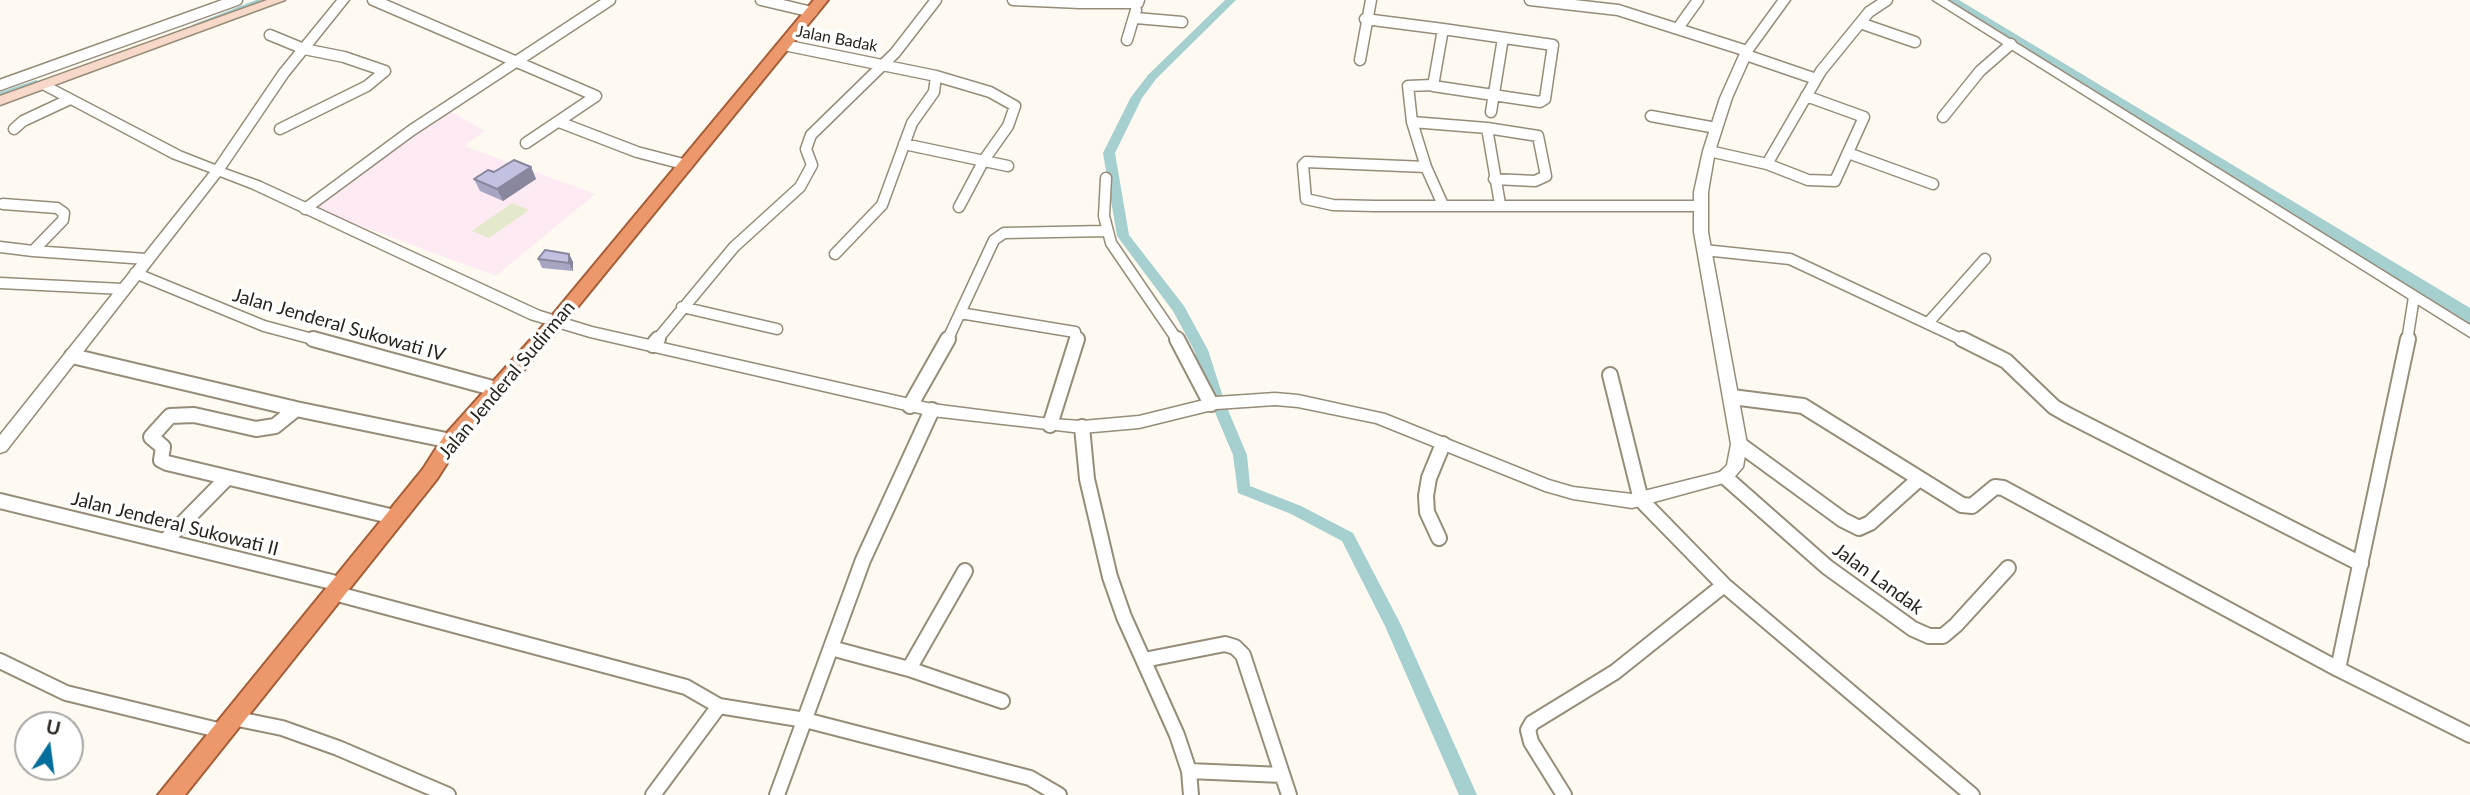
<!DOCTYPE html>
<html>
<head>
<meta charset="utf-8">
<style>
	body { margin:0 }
	#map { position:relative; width:2470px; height:795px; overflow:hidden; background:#fefaf2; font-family:Lato,sans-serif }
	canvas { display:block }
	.north { position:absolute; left:14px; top:711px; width:70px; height:70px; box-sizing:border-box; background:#fff; border:2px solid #a9a7a4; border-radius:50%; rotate:13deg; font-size:19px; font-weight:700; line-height:28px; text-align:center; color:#28241c }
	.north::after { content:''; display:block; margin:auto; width:24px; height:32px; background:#036e9b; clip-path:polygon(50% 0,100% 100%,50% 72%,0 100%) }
</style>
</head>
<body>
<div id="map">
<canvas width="2470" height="795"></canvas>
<div class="north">U</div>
</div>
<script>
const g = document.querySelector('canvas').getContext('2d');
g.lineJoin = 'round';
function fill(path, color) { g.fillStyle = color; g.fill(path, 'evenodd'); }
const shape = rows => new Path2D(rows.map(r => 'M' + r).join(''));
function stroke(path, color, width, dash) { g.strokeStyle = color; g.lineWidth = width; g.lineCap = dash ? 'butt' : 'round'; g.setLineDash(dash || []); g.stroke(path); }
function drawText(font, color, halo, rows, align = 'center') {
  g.font = font + ' Lato,sans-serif'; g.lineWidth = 7; g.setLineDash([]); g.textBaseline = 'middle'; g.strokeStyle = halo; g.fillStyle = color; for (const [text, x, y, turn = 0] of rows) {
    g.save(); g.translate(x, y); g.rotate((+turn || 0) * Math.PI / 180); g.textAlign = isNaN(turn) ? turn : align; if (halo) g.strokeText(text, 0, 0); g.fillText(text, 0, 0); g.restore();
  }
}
const education = shape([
	[448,110,485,131,464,146,595,194,496,276,310,207]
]);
const green = shape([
	[512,203,529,210,489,238,472,231]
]);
const canal = shape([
	[256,0,270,0,201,27,197,28,192,25,256,0],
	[1225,0,1236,0,1156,79,1142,98,1115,153,1129,235,1184,306,1208,350,1225,403,1247,455,1250,486,1301,506,1353,533,1401,625,1477,795,1459,795,1385,626,1342,541,1291,514,1238,493,1233,455,1211,403,1194,350,1173,311,1117,236,1103,153,1131,97,1148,75,1225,0],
	[36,80,41,83,40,85,0,99,0,92,36,80]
]);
const river = shape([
	[1938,0,1959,0,2470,308,2470,326,1938,0]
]);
const minorFar1 = shape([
	[373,0,596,96,526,143],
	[761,0,812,12],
	[1013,0,1080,3,1138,3,1139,0],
	[1530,0,1618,10,1747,51],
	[1136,18,1182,22],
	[1365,19,1443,29],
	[1860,23,1915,42],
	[1678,28,1698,0],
	[1443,29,1553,45,1545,99,1540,102,1433,86,1443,29],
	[270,35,304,49,344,57,385,71,367,86,280,129],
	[1127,40,1136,10],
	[784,45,936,76,990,92,1015,106,1008,126,984,160,959,207],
	[1746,55,1816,79],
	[1360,60,1371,0],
	[0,85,237,0],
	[1432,85,1408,86,1412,122,1487,128,1500,204],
	[1491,112,1503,38],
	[1651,116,1716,128],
	[1943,117,1980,71,2011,44],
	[559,122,637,152,687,165],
	[1412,122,1426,167,1443,205],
	[1487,128,1538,136,1546,176,1535,181,1494,179],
	[14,129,23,121,68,100],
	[904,144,1008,166],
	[1709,151,1767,164,1821,71,1869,12,1887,0],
	[1848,153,1933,184],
	[1767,164,1808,180,1835,181,1864,117,1806,96],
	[1426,167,1306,162,1303,165,1306,199,1333,205,1375,206,1701,206],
	[1106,178,1104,216,1111,243,1178,341],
	[3,204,57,208,64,213,63,220,33,251,146,259],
	[305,209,412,130,610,0],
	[0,247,33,251],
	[1704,250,1790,259,1965,341],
	[835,254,882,205,912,123,934,92,936,76],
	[135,273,264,326,320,341],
	[0,283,123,289],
	[682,307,777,329],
	[960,313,1075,332,1076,341],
	[1928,323,1985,259],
	[656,341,734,247,800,187,812,165,806,149,811,135,895,53,936,0],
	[947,341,994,240,1004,233,1105,231],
	[2407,341,2414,297]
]);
const minor = shape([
	[313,339,496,389],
	[1177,339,1211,404],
	[1962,339,2006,361,2054,407,2068,415,2361,564],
	[653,345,658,339],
	[72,356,296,409,451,441],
	[1610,375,1641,500,1724,585,1972,795],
	[1732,397,1803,406,1962,505,1972,506,1995,487,2003,488,2338,669,2470,735],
	[910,406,948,339],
	[296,409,275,426,256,429,194,415,170,416,151,437,163,447,161,460,167,463,394,517],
	[1050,425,1077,339],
	[1082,427,1087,479,1110,577,1124,617,1177,735,1189,771,1191,795],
	[1739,444,1843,520,1859,528,1870,523,1919,479],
	[1725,477,1827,567,1913,629,1929,636,1943,636,1956,625,2008,568],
	[0,501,340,584],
	[1439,538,1427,512,1426,496,1429,478,1443,444],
	[165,541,226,479],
	[334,593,686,687,719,706,805,720,1030,778,1059,795],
	[831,648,909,669,1002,701],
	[1144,660,1225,644,1235,647,1243,655,1289,795],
	[0,661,66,693,222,731],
	[909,669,965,571],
	[2338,669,2408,339],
	[233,718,282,728,338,748,448,795],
	[1189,771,1282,775],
	[653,795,719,706],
	[777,795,863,560,932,410],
	[1564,795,1531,742,1528,730,1532,723,1615,672,1724,585]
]);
const tertiary = shape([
	[337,0,349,0,288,76,225,169,261,182,540,311,592,327,932,404,1050,419,1082,421,1139,416,1216,397,1275,393,1298,395,1385,414,1549,480,1573,487,1632,494,1720,472,1727,465,1731,444,1694,232,1694,192,1703,151,1720,98,1741,51,1778,0,1790,0,1753,51,1732,98,1715,151,1708,192,1708,232,1747,444,1743,467,1731,481,1632,508,1573,499,1545,491,1376,423,1298,407,1275,405,1216,409,1139,428,1082,433,932,416,590,337,530,319,251,188,220,176,6,451,0,453,0,435,210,172,172,158,40,88,40,82,48,82,182,152,215,165,279,71,337,0],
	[1933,0,1947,0,2470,325,2470,337,1933,0]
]);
const secondary = shape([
	[267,0,285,0,0,105,0,96,267,0]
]);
const trunk = shape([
	[814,0,828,0,562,326,458,446,437,479,185,795,158,795,423,469,444,436,550,318,814,0]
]);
const wall = shape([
	[531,167,536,179,503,201,480,191,474,179,494,172],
	[569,254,573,262,573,271,542,268,538,259]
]);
const shadedWall = shape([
	[531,167,536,179,503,201,497,189],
	[569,254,573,262,573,271,569,263]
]);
const building = shape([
	[514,160,531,167,497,189,474,179,488,170,494,172,514,160],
	[545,250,569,254,569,263,538,259,545,250]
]);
const farStreetnames = [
	["Jalan Badak",837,39,11]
];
const streetNames = [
	["Jalan Jenderal Sukowati IV",339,325,16],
	["Jalan Jenderal Sudirman",507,380,-50],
	["Jalan Jenderal Sukowati II",175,524,14],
	["Jalan Landak",1878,579,36]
];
fill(education, '#feeaf3');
fill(green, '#e4e9cb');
fill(canal, '#a6cfd0');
fill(river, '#a6cfd0');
stroke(minorFar1, '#968c78', 13);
stroke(minor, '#968c78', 18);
stroke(tertiary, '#968c78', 3);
stroke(secondary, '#968c78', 3);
stroke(trunk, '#a55e38', 4);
stroke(minorFar1, '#fff', 10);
stroke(minor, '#fff', 14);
fill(tertiary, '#fff');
fill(secondary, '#f8d8c8');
fill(trunk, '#ec986c');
fill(wall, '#a7a6c2');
fill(shadedWall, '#88879e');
fill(building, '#c2c1e1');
stroke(building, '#88879e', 2);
drawText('16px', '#28241c', '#fff', farStreetnames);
drawText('19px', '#28241c', '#fff', streetNames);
</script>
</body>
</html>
